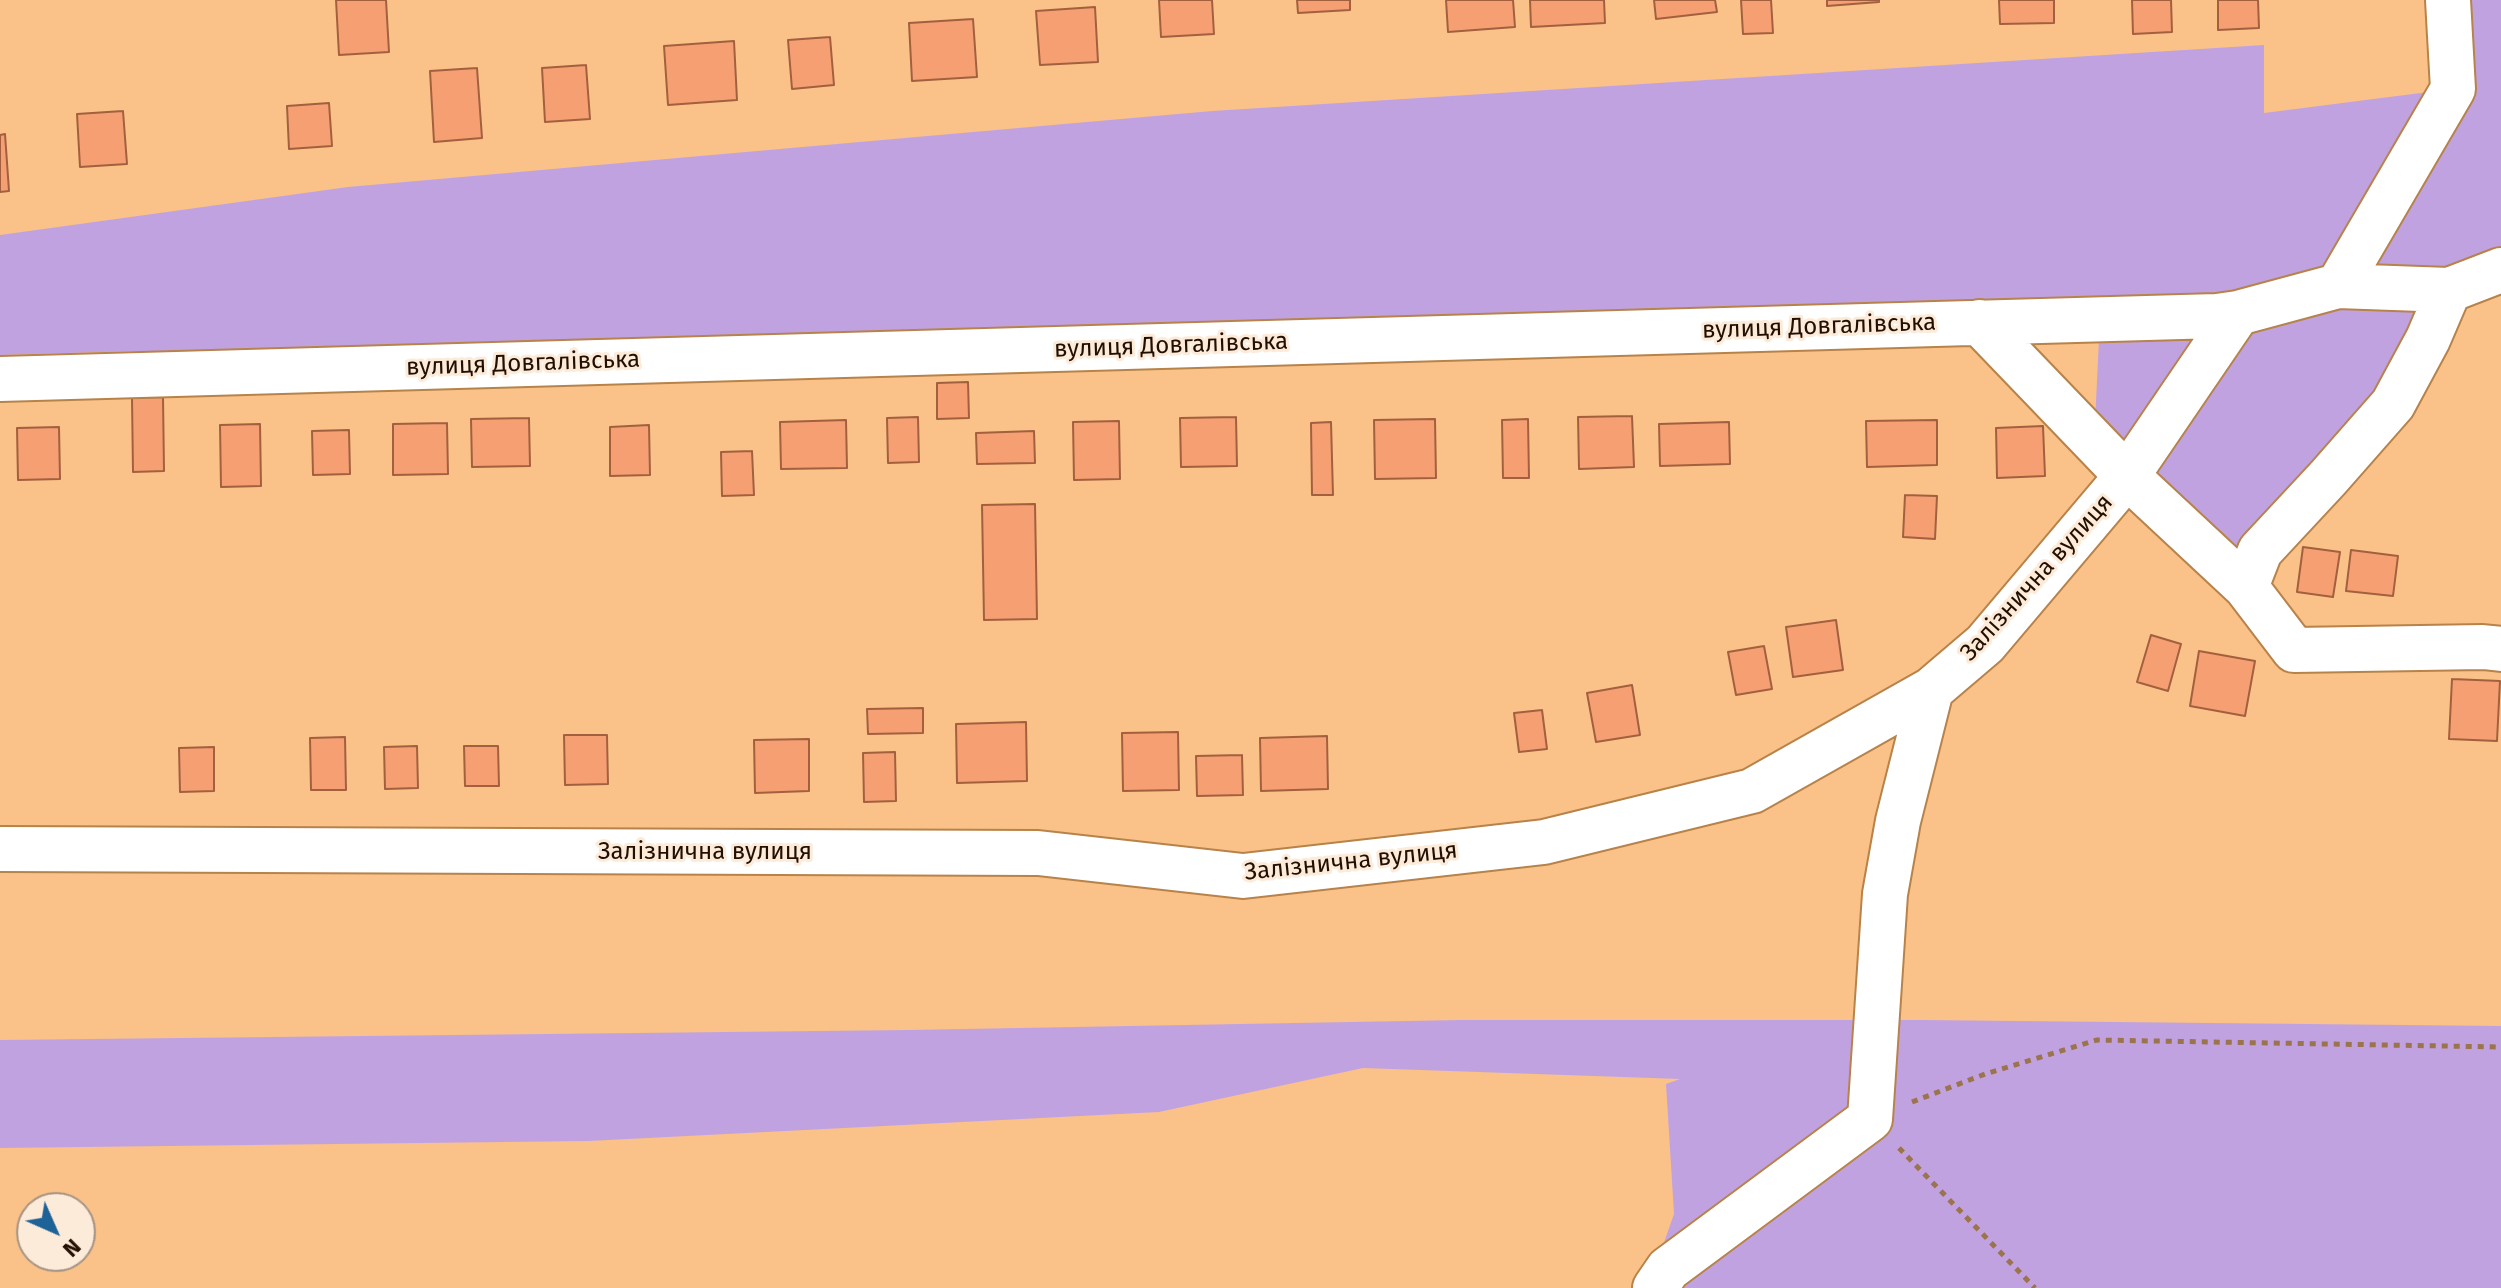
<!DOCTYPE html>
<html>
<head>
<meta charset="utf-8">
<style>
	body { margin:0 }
	#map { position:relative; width:2501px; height:1288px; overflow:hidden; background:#fac288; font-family:"Fira Sans",sans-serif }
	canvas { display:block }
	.north { position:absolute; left:16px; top:1192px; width:80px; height:80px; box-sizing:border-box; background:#fdebda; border:2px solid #a69383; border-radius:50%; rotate:135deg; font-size:22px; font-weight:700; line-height:32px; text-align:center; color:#230f00 }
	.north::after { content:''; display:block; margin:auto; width:28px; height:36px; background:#1f6297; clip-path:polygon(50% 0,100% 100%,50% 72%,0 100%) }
</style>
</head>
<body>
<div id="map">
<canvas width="2501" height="1288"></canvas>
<div class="north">N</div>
</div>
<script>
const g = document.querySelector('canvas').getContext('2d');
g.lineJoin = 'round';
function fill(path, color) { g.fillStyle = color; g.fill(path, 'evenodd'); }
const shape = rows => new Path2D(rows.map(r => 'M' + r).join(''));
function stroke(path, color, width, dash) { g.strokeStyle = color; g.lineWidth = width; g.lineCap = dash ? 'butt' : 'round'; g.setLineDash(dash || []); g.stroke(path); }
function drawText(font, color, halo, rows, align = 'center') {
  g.font = font + ' "Fira Sans",sans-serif'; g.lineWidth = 6; g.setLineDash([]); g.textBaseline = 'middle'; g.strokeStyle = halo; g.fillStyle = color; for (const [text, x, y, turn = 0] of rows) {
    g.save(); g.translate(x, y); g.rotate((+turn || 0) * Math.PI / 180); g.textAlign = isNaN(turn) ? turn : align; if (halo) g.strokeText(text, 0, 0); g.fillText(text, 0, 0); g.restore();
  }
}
const green = shape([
	[2444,0,2501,0,2501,267,2449,290,2246,587,2094,442,2100,319,654,360,137,351,0,355,0,235,348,187,1212,111,2264,45,2264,113,2444,90],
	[1461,1020,1923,1020,2501,1026,2501,1288,1648,1288,1674,1214,1666,1084,1680,1079,1363,1068,1159,1112,589,1141,0,1148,0,1040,908,1030]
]);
const building = shape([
	[336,0,386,0,389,52,339,55,336,0],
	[1159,0,1212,0,1214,34,1161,37,1159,0],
	[1297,0,1350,0,1350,10,1298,13,1297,0],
	[1446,0,1513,0,1515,27,1448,32,1446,0],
	[1530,0,1604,0,1605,23,1531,27,1530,0],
	[1654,0,1715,0,1717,12,1656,19,1654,0],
	[1741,0,1771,0,1773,33,1743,34,1741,0],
	[1827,0,1879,0,1879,2,1827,6,1827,0],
	[1999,0,2054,0,2054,23,2000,24,1999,0],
	[2132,0,2171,0,2172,32,2133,34,2132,0],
	[2218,0,2258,0,2259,28,2218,30,2218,0],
	[1095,7,1098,62,1040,65,1036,11,1095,7],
	[973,19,977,77,912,81,909,23,973,19],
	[830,37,834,85,792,89,788,40,830,37],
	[734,41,737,100,668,105,664,46,734,41],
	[586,65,590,119,545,122,542,68,586,65],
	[477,68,482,138,434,142,430,71,477,68],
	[329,103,332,146,289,149,287,106,329,103],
	[123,111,127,164,80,167,77,114,123,111],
	[5,134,9,191,0,192,0,135,5,134],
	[968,382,969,418,937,419,937,383,968,382],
	[163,397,164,471,133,472,132,398,163,397],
	[1632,416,1634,467,1579,469,1578,417,1632,416],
	[918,417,919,462,888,463,887,418,918,417],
	[1236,417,1237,466,1181,467,1180,418,1236,417],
	[529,418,530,466,472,467,471,419,529,418],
	[1435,419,1436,478,1375,479,1374,420,1435,419],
	[1528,419,1529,478,1503,478,1502,420,1528,419],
	[846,420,847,468,781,469,780,422,846,420],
	[1937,420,1937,465,1867,467,1866,421,1937,420],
	[1119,421,1120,479,1074,480,1073,422,1119,421],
	[1331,422,1333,495,1312,495,1311,423,1331,422],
	[1729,422,1730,464,1660,466,1659,424,1729,422],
	[447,423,448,474,393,475,393,424,447,423],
	[260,424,261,486,221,487,220,425,260,424],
	[649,425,650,475,610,476,610,427,649,425],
	[2043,426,2045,476,1997,478,1996,428,2043,426],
	[59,427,60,479,18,480,17,428,59,427],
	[349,430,350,474,313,475,312,431,349,430],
	[1034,431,1035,463,977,464,976,433,1034,431],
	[752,451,754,495,722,496,721,452,752,451],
	[1905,495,1937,496,1935,539,1903,537,1905,495],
	[1035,504,1037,619,984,620,982,505,1035,504],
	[2303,547,2340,552,2333,597,2297,592,2303,547],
	[2351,550,2398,556,2393,596,2346,591,2351,550],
	[1836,620,1843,670,1793,677,1786,627,1836,620],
	[2151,635,2181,644,2168,691,2137,682,2151,635],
	[1764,646,1772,689,1736,695,1728,652,1764,646],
	[2199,651,2255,661,2245,716,2190,706,2199,651],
	[2452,679,2500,681,2497,741,2449,739,2452,679],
	[1632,685,1640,735,1596,742,1587,693,1632,685],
	[923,708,923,733,868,734,867,709,923,708],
	[1542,710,1547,749,1519,752,1514,713,1542,710],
	[1026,722,1027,781,957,783,956,724,1026,722],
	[1178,732,1179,790,1123,791,1122,733,1178,732],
	[564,735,607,735,608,784,565,785,564,735],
	[1327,736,1328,789,1261,791,1260,738,1327,736],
	[345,737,346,790,311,790,310,738,345,737],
	[809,739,809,791,755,793,754,740,809,739],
	[417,746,418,788,385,789,384,747,417,746],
	[464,746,498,746,499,786,465,786,464,746],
	[214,747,214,791,180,792,179,748,214,747],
	[895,752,896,801,864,802,863,753,895,752],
	[1242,755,1243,795,1197,796,1196,756,1242,755]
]);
const path = shape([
	[1912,1102,1985,1074,2097,1040,2501,1047],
	[1899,1148,2035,1288]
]);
const minor = shape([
	[2338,286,2453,89,2448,0],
	[1979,322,2127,476,2246,587,2294,650,2483,647,2501,649],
	[0,379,2217,316,2238,313,2338,286,2449,290,2501,270],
	[2246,587,2260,551,2328,478,2393,404,2428,339,2449,290],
	[0,849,1038,853,1243,876,1544,842,1752,791,1931,690,1985,644,2127,476,2238,313],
	[1655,1288,1668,1269,1870,1119,1885,894,1898,821,1931,690]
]);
const streetNames = [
	["вулиця Довгалівська",1819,327,-2],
	["вулиця Довгалівська",1171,346,-2],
	["вулиця Довгалівська",523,364,-2],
	["Залізнична вулиця",2037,578,-48],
	["Залізнична вулиця",705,852],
	["Залізнична вулиця",1351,862,-6]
];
fill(green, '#c1a2e1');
fill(building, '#f69f73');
stroke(building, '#a2603f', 2);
stroke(minor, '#b7834a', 48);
stroke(path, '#9b734c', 5, [6, 6]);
stroke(minor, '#fff', 44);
drawText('24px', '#230f00', '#fdebda', streetNames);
</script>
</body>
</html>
